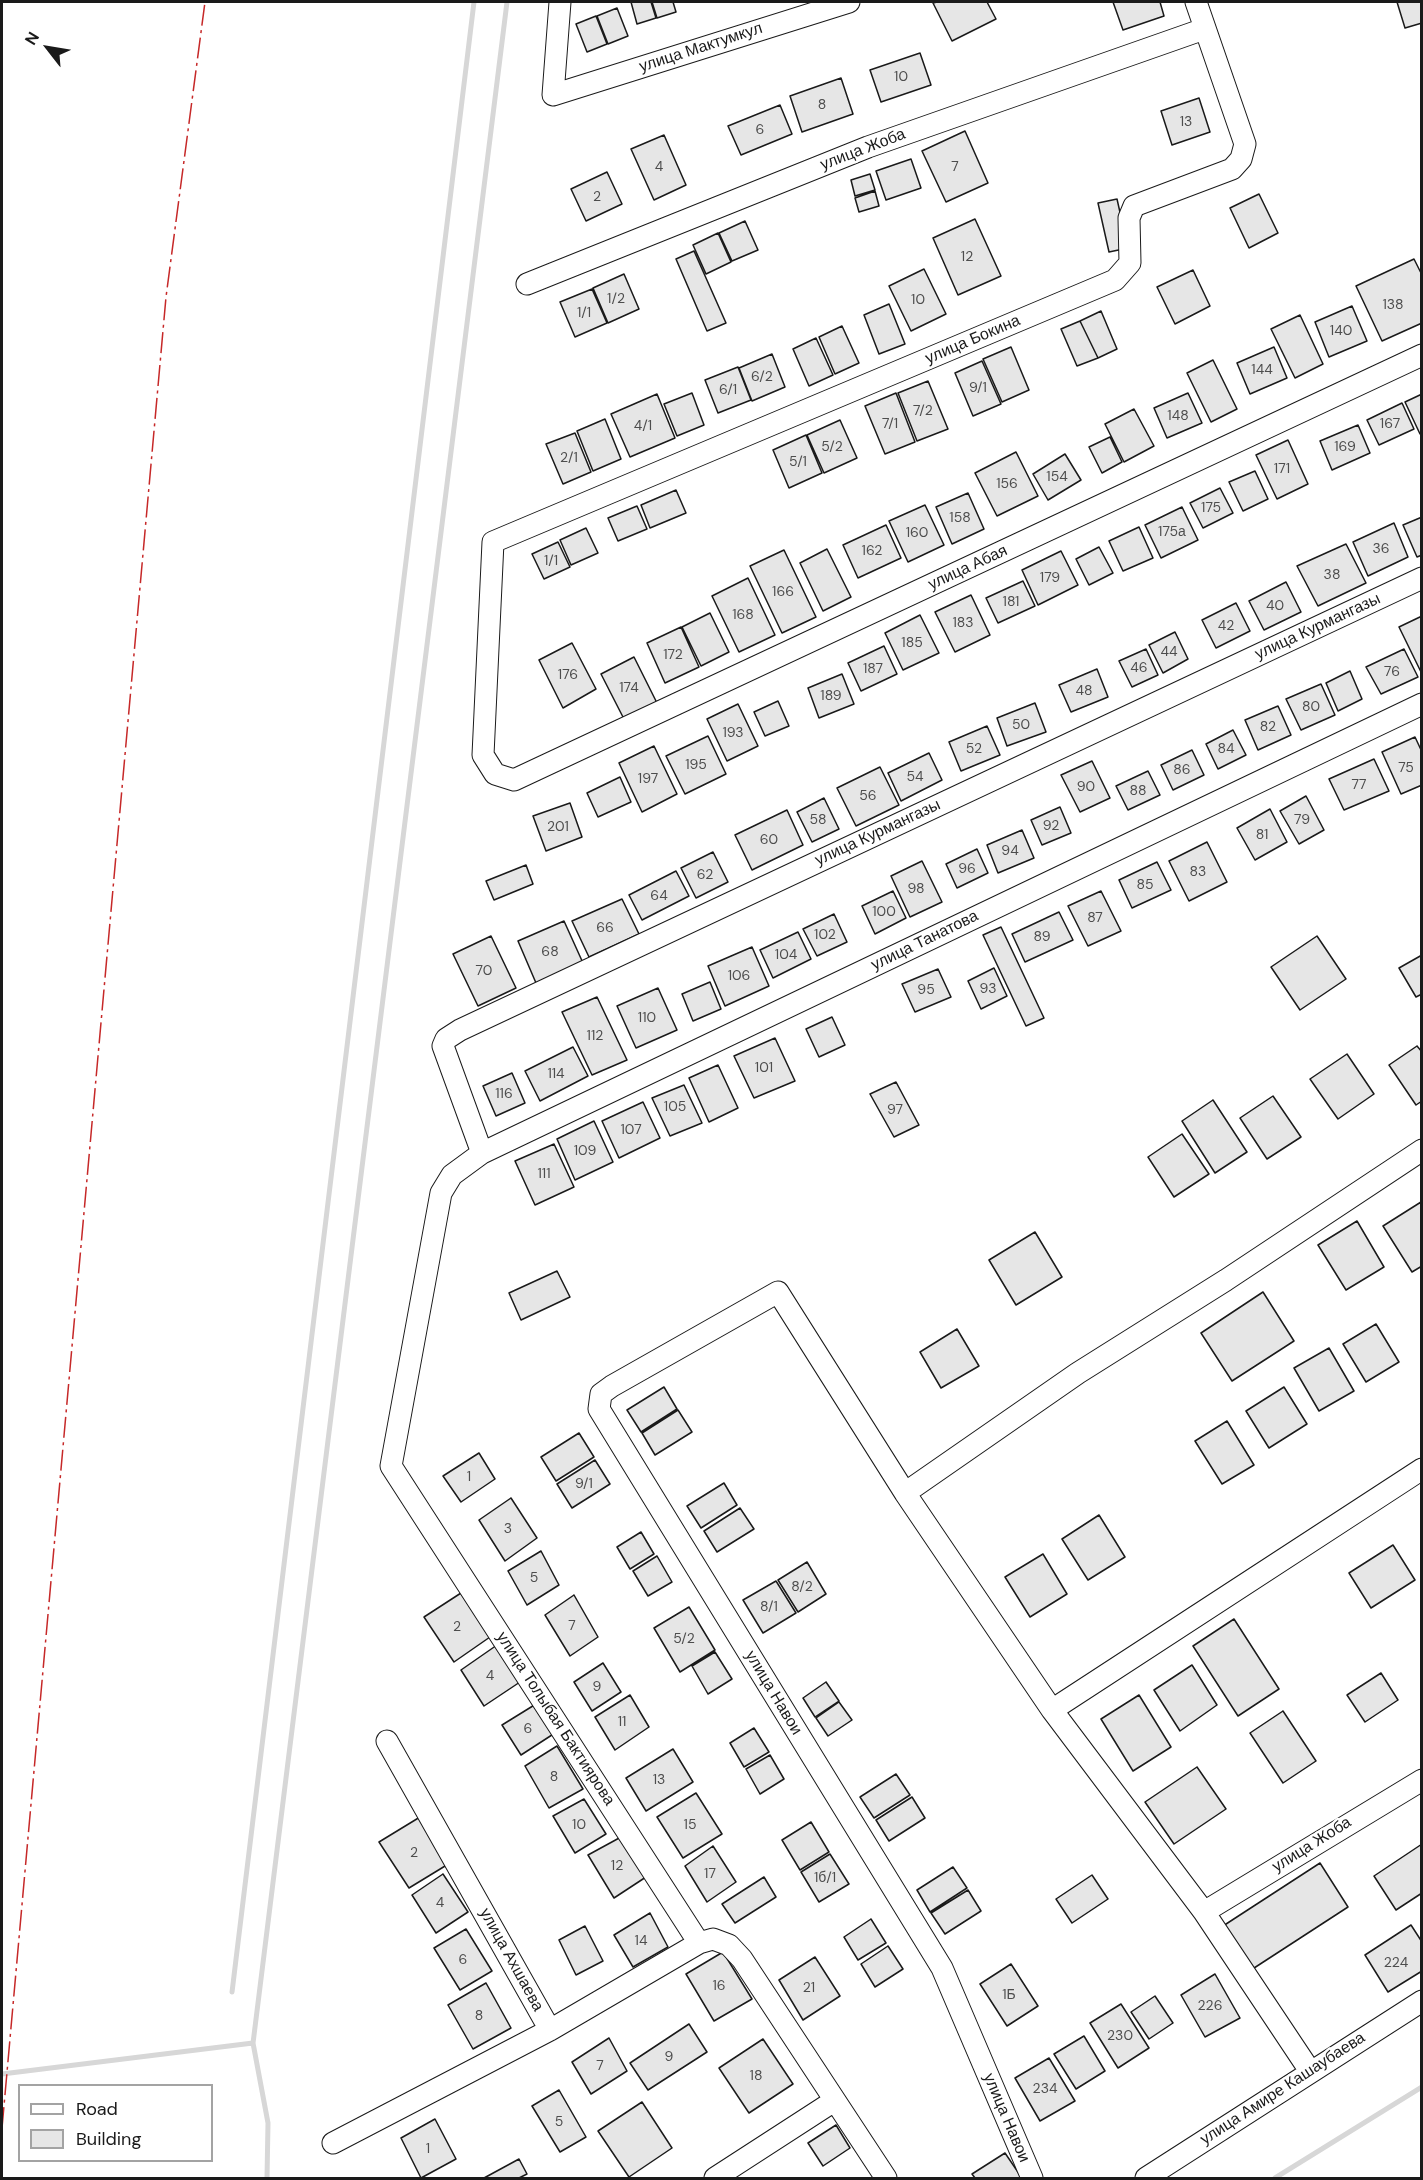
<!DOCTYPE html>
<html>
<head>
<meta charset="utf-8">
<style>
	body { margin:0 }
	#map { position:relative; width:1423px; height:2180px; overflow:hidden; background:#fff; font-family:"DM Sans",sans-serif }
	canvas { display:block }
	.frame { position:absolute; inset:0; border:3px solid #1a1a1a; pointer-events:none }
	.legend { position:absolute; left:18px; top:2084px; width:195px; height:78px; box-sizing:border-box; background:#fff; border:2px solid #a3a3a3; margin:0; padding:8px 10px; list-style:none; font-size:18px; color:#1a1a1a }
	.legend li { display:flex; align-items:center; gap:12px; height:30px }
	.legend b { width:30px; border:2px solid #a3a3a3 }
	.north { position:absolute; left:18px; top:18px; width:60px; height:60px; -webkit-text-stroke:4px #fff; paint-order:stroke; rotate:301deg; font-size:16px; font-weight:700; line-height:24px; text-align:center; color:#1a1a1a }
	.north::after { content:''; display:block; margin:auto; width:21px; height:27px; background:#1a1a1a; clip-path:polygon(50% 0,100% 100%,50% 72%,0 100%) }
</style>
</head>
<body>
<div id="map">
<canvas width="1423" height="2180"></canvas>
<div class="frame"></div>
<ul class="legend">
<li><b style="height:8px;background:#fff"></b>Road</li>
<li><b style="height:16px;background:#e6e6e6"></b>Building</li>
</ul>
<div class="north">N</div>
</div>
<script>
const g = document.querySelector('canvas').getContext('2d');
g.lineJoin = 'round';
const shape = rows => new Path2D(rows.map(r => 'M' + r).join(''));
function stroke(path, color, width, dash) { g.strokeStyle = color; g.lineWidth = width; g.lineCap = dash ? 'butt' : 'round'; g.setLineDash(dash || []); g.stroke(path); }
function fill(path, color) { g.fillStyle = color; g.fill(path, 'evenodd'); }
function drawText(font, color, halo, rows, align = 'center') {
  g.font = font + ' "DM Sans",sans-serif'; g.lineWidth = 4.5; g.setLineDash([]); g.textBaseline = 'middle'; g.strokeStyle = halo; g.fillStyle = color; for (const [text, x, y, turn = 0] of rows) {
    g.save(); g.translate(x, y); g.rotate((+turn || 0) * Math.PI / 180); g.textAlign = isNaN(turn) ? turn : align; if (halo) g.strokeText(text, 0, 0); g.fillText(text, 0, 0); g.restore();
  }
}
const stream = shape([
	[232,1992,474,2],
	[2,2074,253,2043],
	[267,2178,268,2123,253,2043,507,2],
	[1275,2178,1422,2087]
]);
const building = shape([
	[631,2,651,2,656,18,637,24,631,2],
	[652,2,673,2,676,12,657,18,652,2],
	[937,2,987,2,996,19,952,41,933,3,937,2],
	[1113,2,1160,2,1164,16,1123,30,1113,2],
	[1397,2,1422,2,1422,23,1405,28,1397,2],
	[617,8,628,36,608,44,597,16,617,8],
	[596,16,607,44,587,52,576,24,596,16],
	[920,53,931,85,881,102,870,70,920,53],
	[841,78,853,114,802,132,790,96,841,78],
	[1199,98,1210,132,1172,145,1161,111,1199,98],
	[780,105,792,134,741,155,728,126,780,105],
	[965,131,988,183,946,202,922,151,965,131],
	[664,135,686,185,654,200,631,149,664,135],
	[911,159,921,188,886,200,876,171,911,159],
	[607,172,622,204,586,221,571,189,607,172],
	[870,174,875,190,855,196,851,180,870,174],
	[875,191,879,206,859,212,855,198,875,191],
	[1259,194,1278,233,1249,248,1230,208,1259,194],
	[1117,199,1128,248,1109,252,1098,203,1117,199],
	[975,219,1001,276,958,295,933,238,975,219],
	[745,221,758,250,732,261,719,233,745,221],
	[718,233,731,262,706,274,693,245,718,233],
	[694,251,726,323,707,331,676,259,694,251],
	[1414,259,1422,275,1422,323,1382,341,1356,286,1414,259],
	[924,269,946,314,911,331,889,286,924,269],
	[1193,270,1210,306,1175,324,1157,287,1193,270],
	[624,274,639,309,608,323,593,288,624,274],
	[592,289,607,323,575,337,560,302,592,289],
	[889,304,905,344,879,354,864,315,889,304],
	[1352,306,1367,341,1329,357,1315,322,1352,306],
	[1101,311,1117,349,1098,358,1080,321,1101,311],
	[1300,315,1323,364,1295,378,1271,329,1300,315],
	[1080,321,1098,358,1077,366,1061,329,1080,321],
	[842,326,859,363,835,374,819,337,842,326],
	[816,338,833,375,809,386,793,349,816,338],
	[1011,347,1029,390,1002,402,983,359,1011,347],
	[1274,347,1287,378,1250,394,1237,363,1274,347],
	[772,354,785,387,752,401,739,368,772,354],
	[1213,360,1237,409,1211,422,1187,373,1213,360],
	[982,361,1001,404,973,416,955,373,982,361],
	[738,367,751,400,718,413,705,380,738,367],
	[928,381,948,429,917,441,898,393,928,381],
	[692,393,704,425,677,436,664,404,692,393],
	[896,393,915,442,885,454,865,406,896,393],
	[1188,393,1202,423,1167,438,1154,408,1188,393],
	[657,394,675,438,630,457,611,414,657,394],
	[1422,394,1422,433,1420,434,1405,402,1422,394],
	[1402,403,1414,429,1379,445,1367,420,1402,403],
	[1134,409,1154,446,1124,462,1105,424,1134,409],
	[605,419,621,459,593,471,577,431,605,419],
	[840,420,857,458,824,473,807,435,840,420],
	[1358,425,1370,453,1332,470,1320,441,1358,425],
	[575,433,591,472,563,484,546,444,575,433],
	[806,435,822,473,789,488,773,450,806,435],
	[1110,437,1122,462,1102,473,1089,447,1110,437],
	[1288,440,1308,484,1277,499,1256,455,1288,440],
	[1016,452,1038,496,997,516,975,473,1016,452],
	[1065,454,1081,480,1048,500,1033,474,1065,454],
	[1255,471,1268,499,1243,511,1229,482,1255,471],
	[1220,488,1233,513,1203,528,1190,503,1220,488],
	[676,490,686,513,650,528,641,505,676,490],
	[968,493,984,529,952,544,936,507,968,493],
	[925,505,944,545,908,562,889,521,925,505],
	[637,506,647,529,618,541,608,518,637,506],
	[1182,507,1198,540,1161,558,1145,525,1182,507],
	[1422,517,1422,555,1417,557,1403,525,1422,517],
	[1394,523,1408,557,1368,576,1353,542,1394,523],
	[886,525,901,558,858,578,843,545,886,525],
	[1139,527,1153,558,1123,571,1109,541,1139,527],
	[586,528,598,553,571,565,560,540,586,528],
	[558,542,570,567,544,579,532,554,558,542],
	[1346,544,1366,583,1318,606,1297,566,1346,544],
	[1099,547,1113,573,1089,585,1076,559,1099,547],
	[827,549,851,597,823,611,800,563,827,549],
	[784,550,816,617,782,633,750,566,784,550],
	[1061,551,1078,585,1038,605,1022,570,1061,551],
	[748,578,775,635,739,652,712,596,748,578],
	[1023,581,1035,606,998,623,986,598,1023,581],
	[1286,582,1301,612,1264,630,1249,601,1286,582],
	[971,595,990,635,955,652,935,612,971,595],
	[1236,603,1250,631,1216,648,1202,620,1236,603],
	[710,613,729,652,701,666,682,627,710,613],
	[920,615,939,653,903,670,885,633,920,615],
	[1422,616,1422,672,1421,672,1399,627,1422,616],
	[681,627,699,667,665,683,647,643,681,627],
	[1175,632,1188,659,1163,673,1149,645,1175,632],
	[572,643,596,689,563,708,539,660,572,643],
	[884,646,897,674,861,691,848,663,884,646],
	[1146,649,1158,675,1132,687,1119,661,1146,649],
	[1404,649,1418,677,1381,694,1366,667,1404,649],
	[634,657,657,703,625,721,601,674,634,657],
	[1097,669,1108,697,1071,712,1059,685,1097,669],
	[1350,671,1362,699,1338,711,1326,683,1350,671],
	[842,674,854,704,819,718,808,688,842,674],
	[1321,684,1335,715,1301,730,1286,699,1321,684],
	[778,701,789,726,765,736,754,712,778,701],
	[1035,703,1046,732,1007,746,997,718,1035,703],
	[738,704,758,746,727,761,707,719,738,704],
	[1278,706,1291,735,1258,750,1245,720,1278,706],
	[987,726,1000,755,961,771,949,742,987,726],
	[1233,730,1246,755,1218,769,1206,744,1233,730],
	[708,736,726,774,685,794,666,756,708,736],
	[1415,737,1422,752,1422,785,1401,794,1382,752,1415,737],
	[654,746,677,794,642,812,619,763,654,746],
	[1192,750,1204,775,1173,790,1161,765,1192,750],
	[929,753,942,780,901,801,888,773,929,753],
	[1374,759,1389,791,1344,810,1329,779,1374,759],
	[1092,761,1110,798,1080,812,1061,775,1092,761],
	[880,767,899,805,856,826,837,788,880,767],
	[1148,771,1160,795,1128,810,1116,786,1148,771],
	[620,777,631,802,598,817,587,793,620,777],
	[1306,796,1324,830,1299,844,1280,811,1306,796],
	[824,798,839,829,812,842,797,812,824,798],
	[570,803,582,837,546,851,533,816,570,803],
	[1060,807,1071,833,1042,845,1031,820,1060,807],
	[1270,809,1287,842,1255,860,1237,828,1270,809],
	[787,810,803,845,752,870,735,835,787,810],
	[1022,830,1034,858,998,873,987,845,1022,830],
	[1207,842,1227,882,1189,901,1169,861,1207,842],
	[977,849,988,873,957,888,946,864,977,849],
	[713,852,728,882,696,898,681,868,713,852],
	[922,861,942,902,910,917,891,876,922,861],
	[1157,862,1171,890,1132,908,1119,880,1157,862],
	[526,865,533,884,494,900,486,881,526,865],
	[676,871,689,896,642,920,629,895,676,871],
	[893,891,906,918,875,934,862,906,893,891],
	[1101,891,1121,931,1088,946,1068,906,1101,891],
	[622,899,639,934,589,957,572,921,622,899],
	[1059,912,1073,940,1025,962,1012,934,1059,912],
	[834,914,847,942,817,956,803,929,834,914],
	[564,921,583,963,536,983,518,941,564,921],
	[1001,927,1044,1018,1026,1026,983,935,1001,927],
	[798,932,811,959,773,978,760,950,798,932],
	[491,936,516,988,478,1006,453,954,491,936],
	[1317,936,1346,979,1300,1010,1271,967,1317,936],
	[752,947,769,986,725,1006,708,966,752,947],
	[1422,955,1422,994,1416,997,1399,968,1422,955],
	[994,968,1007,996,981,1009,968,981,994,968],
	[938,969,951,997,915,1012,902,984,938,969],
	[710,982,721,1009,693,1021,682,994,710,982],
	[658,988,677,1030,636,1048,617,1006,658,988],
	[597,997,627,1060,592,1075,562,1012,597,997],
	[832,1017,845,1045,819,1057,806,1029,832,1017],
	[775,1038,795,1081,754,1098,734,1056,775,1038],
	[1417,1046,1422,1052,1422,1101,1416,1105,1389,1065,1417,1046],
	[573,1047,588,1076,540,1101,525,1071,573,1047],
	[1347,1054,1374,1094,1338,1119,1310,1079,1347,1054],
	[718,1065,738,1108,709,1122,689,1078,718,1065],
	[512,1073,525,1103,496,1116,483,1086,512,1073],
	[896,1082,919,1125,894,1137,870,1094,896,1082],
	[684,1085,702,1123,670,1136,652,1098,684,1085],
	[1273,1096,1301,1137,1267,1159,1240,1118,1273,1096],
	[1213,1100,1247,1152,1215,1173,1182,1121,1213,1100],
	[643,1102,660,1138,619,1158,602,1121,643,1102],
	[594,1121,613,1162,575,1180,557,1139,594,1121],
	[1182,1134,1209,1174,1174,1197,1148,1157,1182,1134],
	[554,1144,574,1187,535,1205,515,1161,554,1144],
	[1421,1202,1422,1266,1412,1272,1383,1226,1421,1202],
	[1357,1221,1384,1267,1346,1290,1318,1245,1357,1221],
	[1035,1232,1062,1277,1016,1305,989,1260,1035,1232],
	[557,1271,570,1297,521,1320,509,1293,557,1271],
	[1263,1292,1294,1341,1232,1381,1201,1333,1263,1292],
	[1376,1324,1399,1362,1366,1382,1343,1344,1376,1324],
	[957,1329,979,1366,941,1388,920,1352,957,1329],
	[1329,1348,1354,1391,1319,1411,1294,1368,1329,1348],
	[664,1387,677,1409,641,1432,627,1410,664,1387],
	[1284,1387,1307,1424,1269,1448,1246,1411,1284,1387],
	[678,1410,692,1432,655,1455,642,1433,678,1410],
	[1227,1421,1254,1465,1222,1484,1195,1441,1227,1421],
	[579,1433,594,1457,556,1481,541,1457,579,1433],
	[479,1453,495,1479,461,1502,443,1476,479,1453],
	[595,1460,610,1484,572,1508,557,1484,595,1460],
	[724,1483,737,1505,701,1528,687,1506,724,1483],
	[511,1498,537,1538,505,1561,479,1520,511,1498],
	[740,1508,754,1529,717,1552,704,1531,740,1508],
	[1099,1515,1125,1557,1088,1580,1062,1539,1099,1515],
	[641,1532,654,1554,630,1569,617,1547,641,1532],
	[1393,1545,1415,1580,1371,1608,1349,1573,1393,1545],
	[541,1551,559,1585,527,1605,508,1571,541,1551],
	[1043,1554,1067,1594,1030,1617,1005,1577,1043,1554],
	[657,1556,672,1582,648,1596,633,1571,657,1556],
	[807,1562,826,1594,798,1612,778,1580,807,1562],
	[776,1581,796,1613,763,1633,743,1600,776,1581],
	[461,1593,490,1637,454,1662,424,1617,461,1593],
	[574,1595,598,1637,570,1656,545,1615,574,1595],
	[689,1607,715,1650,680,1672,654,1628,689,1607],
	[1234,1619,1279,1689,1238,1716,1193,1646,1234,1619],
	[497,1645,520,1682,484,1706,461,1670,497,1645],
	[715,1652,732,1679,708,1694,692,1666,715,1652],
	[603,1663,621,1692,592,1711,574,1682,603,1663],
	[1192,1665,1217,1705,1180,1731,1154,1690,1192,1665],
	[1381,1673,1398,1700,1365,1722,1347,1695,1381,1673],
	[826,1682,839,1701,815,1717,803,1698,826,1682],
	[630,1695,649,1727,615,1750,595,1717,630,1695],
	[1139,1695,1171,1747,1133,1771,1101,1719,1139,1695],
	[839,1702,852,1720,828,1736,816,1718,839,1702],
	[536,1704,555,1733,521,1755,502,1725,536,1704],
	[1283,1711,1316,1761,1283,1783,1250,1733,1283,1711],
	[754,1728,769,1752,744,1767,730,1743,754,1728],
	[557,1746,583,1789,549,1808,525,1766,557,1746],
	[673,1749,693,1782,646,1811,626,1778,673,1749],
	[770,1755,784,1779,760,1794,746,1769,770,1755],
	[1197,1767,1226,1809,1174,1844,1145,1802,1197,1767],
	[896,1774,910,1795,874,1818,860,1797,896,1774],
	[696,1793,722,1834,683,1858,657,1817,696,1793],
	[912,1797,925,1818,889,1841,876,1820,912,1797],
	[584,1799,606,1834,575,1853,553,1816,584,1799],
	[420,1817,450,1863,409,1888,379,1842,420,1817],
	[811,1822,829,1852,800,1870,782,1840,811,1822],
	[621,1837,646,1877,614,1898,588,1855,621,1837],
	[1422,1844,1422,1893,1396,1910,1374,1876,1422,1844],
	[713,1846,736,1882,707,1902,685,1866,713,1846],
	[830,1854,849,1884,819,1902,801,1872,830,1854],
	[1320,1863,1348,1907,1251,1970,1223,1926,1320,1863],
	[953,1867,967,1888,930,1912,917,1890,953,1867],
	[443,1874,468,1912,436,1933,412,1895,443,1874],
	[1092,1875,1108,1899,1072,1923,1056,1899,1092,1875],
	[764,1877,776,1897,735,1923,722,1904,764,1877],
	[968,1890,981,1911,945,1934,931,1913,968,1890],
	[650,1913,668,1947,633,1967,614,1935,650,1913],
	[871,1919,886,1943,858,1960,844,1937,871,1919],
	[1411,1925,1422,1942,1422,1971,1388,1992,1365,1955,1411,1925],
	[585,1926,603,1961,576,1975,559,1940,585,1926],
	[466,1929,492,1971,460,1990,434,1948,466,1929],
	[888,1946,903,1969,875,1987,861,1964,888,1946],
	[723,1952,752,1999,714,2021,686,1974,723,1952],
	[815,1957,840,1996,803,2020,779,1980,815,1957],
	[1011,1964,1038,2006,1007,2026,980,1984,1011,1964],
	[1215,1974,1240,2018,1205,2037,1181,1995,1215,1974],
	[486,1983,511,2028,473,2049,448,2005,486,1983],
	[1155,1996,1173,2023,1149,2039,1131,2012,1155,1996],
	[1121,2004,1149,2048,1118,2068,1090,2023,1121,2004],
	[689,2024,707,2052,648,2090,630,2063,689,2024],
	[1084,2036,1105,2071,1076,2089,1054,2054,1084,2036],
	[609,2038,627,2071,591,2094,572,2062,609,2038],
	[763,2039,793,2084,749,2113,719,2068,763,2039],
	[1049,2058,1075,2101,1040,2121,1015,2078,1049,2058],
	[559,2090,586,2137,560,2152,532,2106,559,2090],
	[642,2102,672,2148,629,2177,598,2131,642,2102],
	[435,2119,456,2159,421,2178,401,2138,435,2119],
	[836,2125,850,2148,823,2166,808,2143,836,2125],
	[1005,2153,1022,2178,975,2178,972,2174,1005,2153],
	[519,2159,527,2174,519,2178,484,2178,519,2159]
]);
const minor = shape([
	[560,2,553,95,849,2],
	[1196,2,1245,144,1241,159,1232,169,1134,206,1129,218,1130,263,1115,280,493,542,483,755,495,774,514,780,1422,355],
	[527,284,868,147,1204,29],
	[482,1153,443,1046,446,1039,460,1030,1422,578],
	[905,1493,1078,1373,1226,1280,1422,1150],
	[1052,1710,1422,1469],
	[387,1741,550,2030,699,1943],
	[1204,1912,1422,1780],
	[333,2143,550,2030],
	[715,2178,834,2101],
	[886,2178,742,1959,729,1945,713,1939,699,1943,391,1466,441,1193,452,1175,482,1153,1422,704],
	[1032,2178,942,1968,599,1409,601,1394,612,1386,778,1292,905,1493,1052,1710,1204,1912,1310,2071],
	[1146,2178,1422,2001]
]);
const power = shape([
	[2,2128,166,297,205,2]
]);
const numberNames = [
	["10",901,77],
	["8",822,105],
	["13",1186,122],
	["6",760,130],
	["4",659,167],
	["7",955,167],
	["2",597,197],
	["12",967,257],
	["1/2",616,299],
	["10",918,300],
	["138",1393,305],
	["1/1",584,313],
	["140",1341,331],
	["144",1262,370],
	["6/2",762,377],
	["9/1",978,388],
	["6/1",728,390],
	["7/2",923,411],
	["148",1178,416],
	["7/1",890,424],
	["167",1390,424],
	["4/1",643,426],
	["5/2",832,447],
	["169",1345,447],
	["2/1",569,458],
	["5/1",798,462],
	["171",1282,469],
	["154",1057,477],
	["156",1007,484],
	["175",1211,508],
	["158",960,518],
	["175а",1172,532],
	["160",917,533],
	["36",1381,549],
	["162",872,551],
	["1/1",551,561],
	["38",1332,575],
	["179",1050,578],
	["166",783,592],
	["181",1011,602],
	["40",1275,606],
	["168",743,615],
	["183",963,623],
	["42",1226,626],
	["185",912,643],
	["44",1169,652],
	["172",673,655],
	["46",1139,668],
	["187",873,669],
	["76",1392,672],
	["176",568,675],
	["174",629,688],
	["48",1084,691],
	["189",831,696],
	["80",1311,707],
	["50",1021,725],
	["82",1268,727],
	["193",733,733],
	["52",974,749],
	["84",1226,749],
	["195",696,765],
	["75",1406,768],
	["86",1182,770],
	["54",915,777],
	["197",648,779],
	["77",1359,785],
	["90",1086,787],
	["88",1138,791],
	["56",868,796],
	["58",818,820],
	["79",1302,820],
	["92",1051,826],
	["201",558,827],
	["81",1262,835],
	["60",769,840],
	["94",1010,851],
	["96",967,869],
	["83",1198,872],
	["62",705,875],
	["85",1145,885],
	["98",916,889],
	["64",659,896],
	["100",884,912],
	["87",1095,918],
	["66",605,928],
	["102",825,935],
	["89",1042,937],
	["68",550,952],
	["104",786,955],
	["70",484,971],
	["106",739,976],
	["93",988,989],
	["95",926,990],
	["110",647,1018],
	["112",595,1036],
	["101",764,1068],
	["114",556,1074],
	["116",504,1094],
	["105",675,1107],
	["97",895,1110],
	["107",631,1130],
	["109",585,1151],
	["111",544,1174],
	["1",469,1477],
	["9/1",584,1484],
	["3",508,1529],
	["5",534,1578],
	["8/2",802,1587],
	["8/1",769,1607],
	["7",572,1626],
	["2",457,1627],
	["5/2",684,1639],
	["4",490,1676],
	["9",597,1687],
	["11",622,1722],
	["6",528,1729],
	["8",554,1777],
	["13",659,1780],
	["10",579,1825],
	["15",690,1825],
	["2",414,1853],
	["12",617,1866],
	["17",710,1874],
	["1б/1",825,1878],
	["4",440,1903],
	["14",641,1941],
	["6",463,1960],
	["224",1396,1963],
	["16",719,1986],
	["21",809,1988],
	["1Б",1009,1995],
	["226",1210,2006],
	["8",479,2016],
	["230",1120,2036],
	["9",669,2057],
	["7",600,2066],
	["18",756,2076],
	["234",1045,2089],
	["5",559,2122],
	["1",428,2149]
];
const streetNames = [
	["улица Мактумкул",701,48,-18],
	["улица Жоба",863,150,-21],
	["улица Бокина",973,340,-23],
	["улица Абая",968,568,-25],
	["улица Курмангазы",1318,627,-25],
	["улица Курмангазы",878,833,-25],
	["улица Танатова",925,941,-26],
	["улица Навои",773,1693,59],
	["улица Толыбая Бактиярова",555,1719,57],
	["улица Жоба",1312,1845,-32],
	["улица Ахшаева",511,1960,61],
	["улица Амире Кашаубаева",1283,2089,-33],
	["улица Навои",1006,2118,67]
];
stroke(stream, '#d7d7d7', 5);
fill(building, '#e6e6e6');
stroke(building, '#1a1a1a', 1.5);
stroke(minor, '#1a1a1a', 23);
stroke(minor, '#fff', 21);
stroke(power, '#c62828', 1.5, [21, 4.5, 3, 4.5]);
drawText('14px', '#4d4d4d', null, numberNames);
drawText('16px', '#1a1a1a', '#fff', streetNames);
</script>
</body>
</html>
